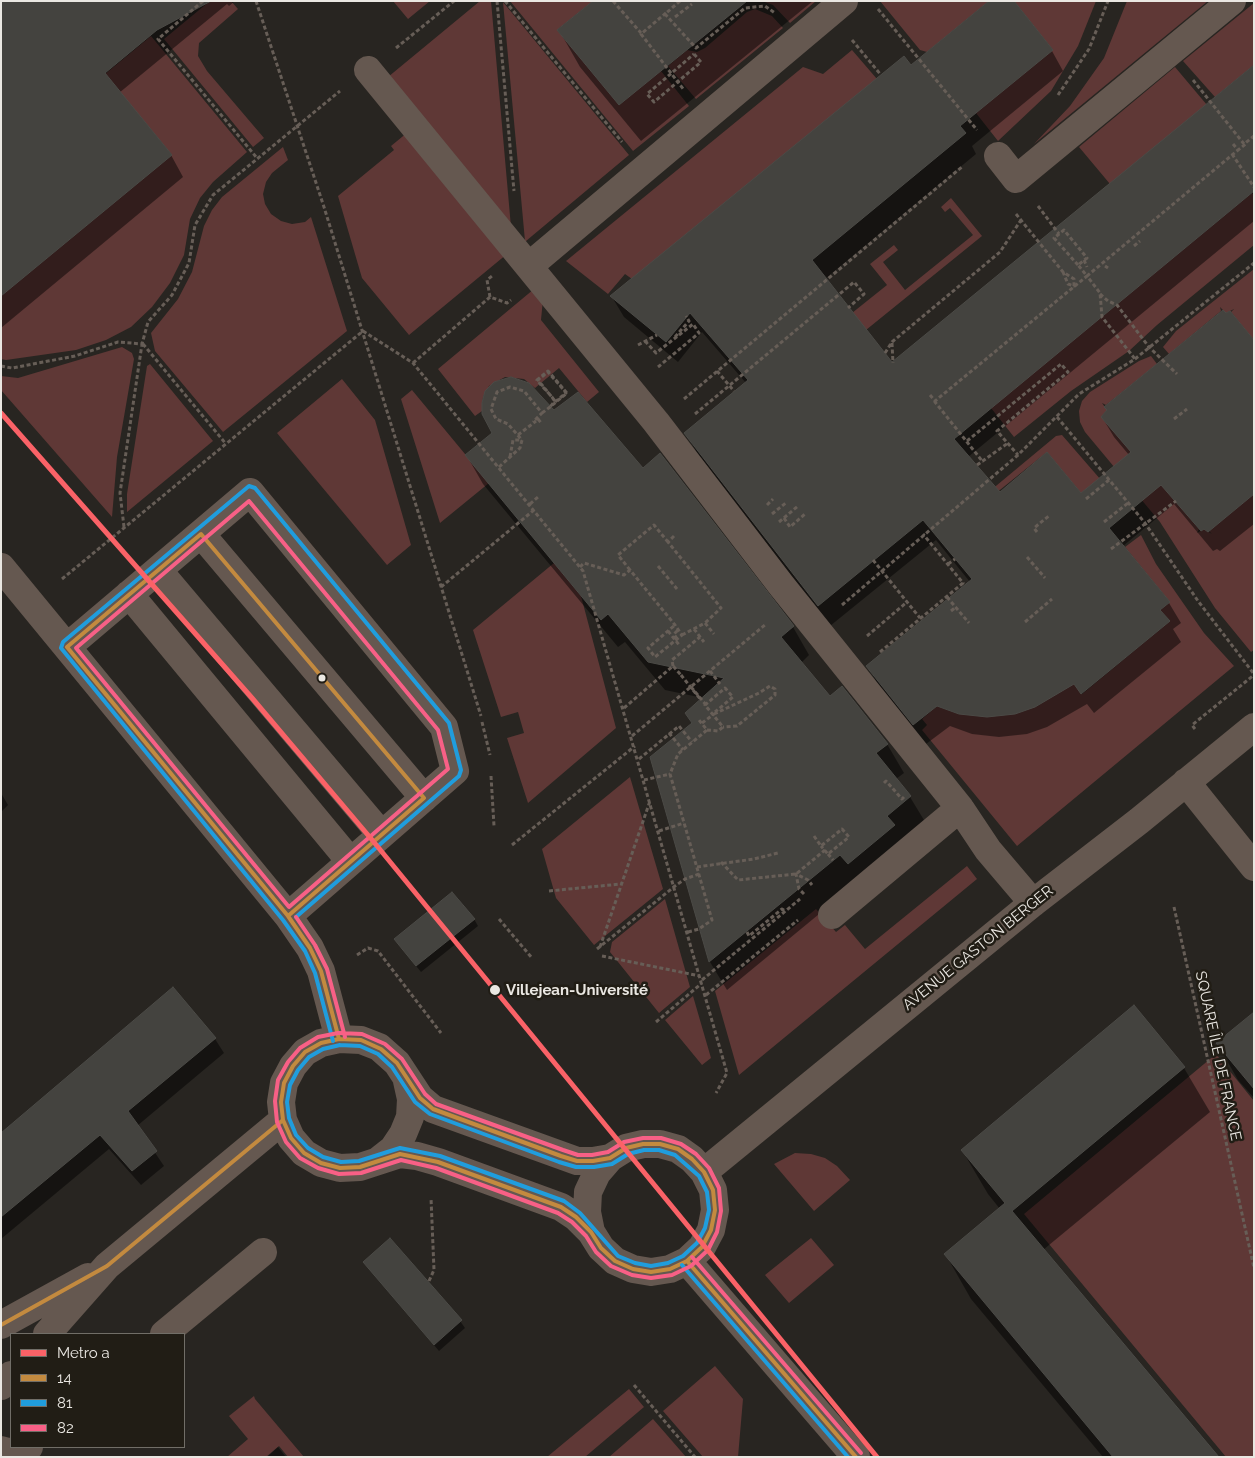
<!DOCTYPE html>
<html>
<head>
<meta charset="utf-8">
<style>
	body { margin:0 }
	#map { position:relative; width:1255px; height:1458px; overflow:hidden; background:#282521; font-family:Raleway,sans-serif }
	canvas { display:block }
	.frame { position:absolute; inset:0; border:2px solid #eae7e2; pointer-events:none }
	.legend { position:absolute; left:10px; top:1333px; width:175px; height:115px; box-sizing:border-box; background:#211d15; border:1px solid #716e67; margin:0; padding:6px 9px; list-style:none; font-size:15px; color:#eae7e2 }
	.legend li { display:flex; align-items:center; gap:10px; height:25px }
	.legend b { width:25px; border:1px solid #716e67 }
</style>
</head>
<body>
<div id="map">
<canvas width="1255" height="1458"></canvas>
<div class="frame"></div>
<ul class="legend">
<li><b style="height:6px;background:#fa6267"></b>Metro a</li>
<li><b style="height:6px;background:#c38a3f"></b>14</li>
<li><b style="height:6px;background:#209ddd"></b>81</li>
<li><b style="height:6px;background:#f86086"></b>82</li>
</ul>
</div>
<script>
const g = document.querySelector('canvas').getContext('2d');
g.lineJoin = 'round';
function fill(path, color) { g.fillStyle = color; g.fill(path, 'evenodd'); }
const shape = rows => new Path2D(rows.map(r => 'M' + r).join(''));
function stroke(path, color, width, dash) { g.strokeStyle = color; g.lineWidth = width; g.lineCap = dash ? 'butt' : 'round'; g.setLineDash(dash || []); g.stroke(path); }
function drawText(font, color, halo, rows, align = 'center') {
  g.font = font + ' Raleway,sans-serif'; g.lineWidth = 5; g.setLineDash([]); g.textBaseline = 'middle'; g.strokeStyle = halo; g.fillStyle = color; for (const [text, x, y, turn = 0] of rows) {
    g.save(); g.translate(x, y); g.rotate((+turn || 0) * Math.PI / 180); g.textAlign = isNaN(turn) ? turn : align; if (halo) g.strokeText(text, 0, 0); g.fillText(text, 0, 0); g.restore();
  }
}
const green = shape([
	[210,1,231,1,238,9,199,43,198,56,207,71,264,138,253,147,164,39],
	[393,1,430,1,408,19],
	[480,1,491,1,511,227,388,77],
	[510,1,593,1,557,30,619,105,661,71,689,106,633,151],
	[762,1,816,1,790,23,773,5],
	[880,1,989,1,927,52,920,50],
	[1014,1,1096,1,1078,46,1051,91,998,141,976,113,1053,50],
	[1127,1,1208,1,1034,144,1070,106,1104,58],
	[503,2,629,155,526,241,525,241],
	[1254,3,1254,65,1215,97,1183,61],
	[755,9,772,16,783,28,696,99,668,66,687,50,697,52,705,48,747,12],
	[151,36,247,152,213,182,200,198,190,219,184,255,170,283,152,307,131,327,106,340,76,350,6,360,1,359,1,296,172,155,105,74],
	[852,50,877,79,632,279,625,274,608,294,566,261,803,67,823,74],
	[1175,67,1207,105,1110,184,1079,147],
	[408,132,507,254,409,335,362,278,338,196,394,150,391,146],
	[283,147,288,160,272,173,266,182,263,194,265,204,271,214,281,221,292,224,305,222,311,217,347,331,223,432,155,351,151,333,178,299,192,272,204,226,212,210,222,197],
	[1252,193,1254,195,1254,245,1157,325,1129,351,1071,391,1014,437,991,408],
	[951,198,982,236,866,330,852,313,887,285,870,264,894,245,898,250,883,262,905,290,973,235,950,208,945,212,941,207],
	[1254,269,1254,340,1231,312,1234,309,1226,313,1220,307,1221,311,1169,354,1163,347,1176,331],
	[534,289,543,299,541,320,599,392,587,402,559,368,535,388,524,379,505,377,489,386,483,397,482,411,475,416,438,369],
	[122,347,132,353,134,359,117,457,112,517,1,390,1,376,18,378],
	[1151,356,1157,364,1106,405,1102,403,1107,410,1101,417,1105,416,1186,514,1199,529,1197,533,1204,529,1212,534,1209,531,1254,494,1254,650,1251,652,1215,608,1160,522,1085,432,1080,422,1079,411,1082,401,1090,392,1139,361],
	[150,364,213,441,127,512,127,494,147,366],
	[342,379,375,420,411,545,387,565,277,433],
	[412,390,489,483,440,523,401,399],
	[1062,435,1101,480,1081,493,1047,452,939,539,937,535,1056,436],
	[1141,535,1156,564,1204,633,1234,666,1017,846,922,730,927,725,922,719,937,706,959,714,1040,705,1038,698,1073,683,1082,694,1170,621,1160,610,1170,602,1125,547],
	[554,563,581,596,616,728,528,803,507,738,524,733,518,712,501,717,473,630],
	[630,777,663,889,594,945,556,898,542,849],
	[967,866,977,879,739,1075,715,991,816,909,836,932,845,925,865,949],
	[665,899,690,987,659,1013,610,952,612,942],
	[693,996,711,1058,702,1065,665,1020],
	[1216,1054,1254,1101,1254,1457,1226,1457,1024,1214],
	[795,1153,811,1154,825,1158,837,1166,850,1180,814,1211,774,1164],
	[811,1238,834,1265,789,1303,765,1275],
	[715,1366,743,1399,738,1457,703,1457,663,1411],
	[629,1389,644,1407,585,1457,547,1457],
	[254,1396,255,1399,304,1457,288,1457,279,1446,266,1457,227,1457,248,1439,229,1416],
	[653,1419,686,1457,609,1457]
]);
const shadow = shape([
	[1,1,235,1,229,6,227,4,119,93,171,155,183,177,1,328],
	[594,1,813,1,641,141,580,67,559,30],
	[1052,51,1063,71,972,146,976,154,825,279,892,364,1254,66,1254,221,968,457,1000,493,1081,495,1129,455,1114,437,1102,417,1254,341,1254,524,1220,551,1217,549,1213,551,1174,504,1123,546,1169,603,1181,623,1173,629,1181,642,1094,713,1087,704,1047,727,1027,734,999,737,972,734,950,726,926,744,879,687,868,666,970,582,936,540,830,626,697,453,686,433,746,383,702,332,678,362,624,317,612,297,911,66],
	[511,378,523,381,533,388,554,412,643,470,660,455,793,627,809,655,801,663,830,698,887,744,904,773,896,779,910,797,927,825,727,990,710,962,651,758,692,724,686,713,703,698,665,690,625,642,618,647,483,484,467,456,494,433,490,387,500,380],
	[1,793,8,805,1,812],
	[474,919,478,926,421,972,400,946],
	[173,989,215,1039,224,1053,137,1126,164,1166,141,1185,109,1149,1,1239,1,1134],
	[1134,1007,1184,1068,1210,1112,1043,1250,1217,1457,1103,1457,971,1299,946,1255,1000,1209,988,1194,962,1150],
	[1254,1013,1254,1098,1238,1080,1217,1043],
	[364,1262,460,1321,465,1328,439,1351],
	[278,1447,286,1457,267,1457]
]);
const building = shape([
	[1,1,211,1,157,30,105,73,172,155,1,296,1,1],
	[593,1,747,1,619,105,557,30,593,1],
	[989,1,1014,1,1053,50,960,126,966,133,812,260,892,362,1254,65,1254,191,954,439,1000,492,1047,452,1081,493,1131,452,1101,417,1107,410,1104,407,1223,310,1226,313,1230,311,1254,340,1254,494,1208,532,1204,529,1201,531,1161,485,1109,528,1170,602,1160,610,1170,621,1081,694,1074,684,1035,707,1015,714,987,717,959,714,937,706,913,725,866,666,972,579,923,520,818,606,684,433,748,380,690,313,666,342,610,296,904,56,911,65,989,1],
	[511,377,529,383,554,410,578,392,643,468,660,453,794,626,781,637,830,696,842,686,888,744,876,753,911,796,887,816,895,825,848,864,840,855,709,962,650,757,692,723,685,713,724,678,648,662,608,614,601,620,465,455,492,433,482,414,482,403,485,391,494,382,511,377],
	[452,892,475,919,416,966,394,939,452,892],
	[173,987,216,1038,128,1111,157,1151,132,1171,100,1135,1,1217,1,1133,173,987],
	[1134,1005,1185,1067,1012,1211,1219,1457,1113,1457,944,1254,1005,1203,961,1150,1134,1005],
	[1254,1012,1254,1089,1216,1043,1254,1012],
	[390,1238,462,1320,434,1345,363,1262,390,1238]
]);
const path = shape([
	[203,1,158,39,257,158],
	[256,1,324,207,481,716],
	[497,1,514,191],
	[505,1,622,142],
	[613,1,641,33],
	[680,1,665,14,696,48,745,8,765,6,775,13],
	[878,9,977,130],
	[666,13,641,34,684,90],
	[675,17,692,4],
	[852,40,881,75],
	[396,48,454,1],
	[694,54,701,62,654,102,647,94,694,54],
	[1193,80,1244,144,1254,136],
	[1058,95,1089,49,1108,1],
	[1233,144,1238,150,1247,143],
	[1232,154,1254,187],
	[1038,206,1059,234],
	[1016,214,1063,272,1074,279,1074,286,1068,284,1063,272],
	[1134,246,1140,241],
	[1084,260,1087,267],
	[1078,265,1054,238,1064,230,1087,258,1078,265,1087,276,1238,150],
	[1105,266,1108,268],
	[1100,294,1108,301,1117,305,1149,347,1177,374],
	[490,297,487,280,492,276],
	[675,337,689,321,686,316],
	[645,341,656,353,693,324,699,333,658,367],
	[892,343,893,363],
	[143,344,226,444],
	[638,345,657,335],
	[885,353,892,342,1000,252,1021,220],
	[413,363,490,297,507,303,511,300],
	[1,366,12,368,75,356,118,342,142,344,148,322,172,295,189,263,195,225,213,195,340,91],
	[717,371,734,391],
	[930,395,935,401,1087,276,1100,293,1102,317,1135,359],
	[684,399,963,166],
	[936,401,935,402,983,462],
	[542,413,550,407,567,393,548,371,537,380,541,385,552,397,555,402,566,393,563,389,548,372,538,380,555,401,550,407],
	[695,414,854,282,864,294,848,308],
	[1057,417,1145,523,1198,601,1254,674],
	[538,419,542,424],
	[1174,419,1187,409],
	[518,435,536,421],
	[967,441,1061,364,1068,372,997,431,1018,455],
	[510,457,513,440,522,440],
	[977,465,1008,443],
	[499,467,520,448,522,440,508,424,496,419,491,409,497,392,510,387,524,391,542,413,533,422],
	[1086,499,1109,480],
	[530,504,538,497],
	[767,505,773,499],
	[772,514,787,502],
	[784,518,790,527,805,514],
	[779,522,798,506],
	[1104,522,1128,503],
	[124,527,120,493,142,344],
	[1037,532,1034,528,1050,515],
	[674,536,668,542,721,608,705,623],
	[1111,549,1176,501],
	[1027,557,1045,578],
	[873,560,920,618],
	[948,564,955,559],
	[658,566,677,589],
	[580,567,584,563,624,575,630,570,675,625,682,635,655,657,648,648,675,625],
	[630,570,618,555,654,525,668,542],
	[62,579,363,331,413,363,583,571,727,1073,716,1093],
	[441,587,534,510],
	[947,597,969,623],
	[842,605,1018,455,1079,394,1135,359,1254,263],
	[951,611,956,607],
	[1025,622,1052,599],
	[694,629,704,642],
	[668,631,680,646],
	[682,635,705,623,714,634],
	[867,636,907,602],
	[677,639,674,634,679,629],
	[880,652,963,583,923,534],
	[673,666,672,660,700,637],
	[710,671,720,684],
	[691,687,707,706],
	[624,708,673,666,681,675],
	[714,714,759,693,770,686,775,689,775,695,737,726,723,727],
	[482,722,490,755],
	[702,723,714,714],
	[1195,729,1192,725,1254,675],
	[707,730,718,731,723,727,705,705,725,688,733,697,715,712],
	[669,733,683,750],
	[632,736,766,624],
	[639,759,679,726,692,742],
	[491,776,494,826],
	[644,780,670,774],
	[884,783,886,781,902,799,904,797],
	[659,831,684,823],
	[814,836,821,846,842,829,849,837,828,854,821,846],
	[512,845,635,746],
	[828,854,833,860],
	[721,862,738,880,796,874,825,850],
	[697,867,754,859,778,853],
	[549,891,621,884],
	[804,894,799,889,796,874,808,880,812,885],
	[1174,907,1254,1268],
	[499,919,532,958],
	[688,932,699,929,712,920,670,774,678,754,707,730,699,720],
	[747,932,749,936,782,909,785,911],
	[600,947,650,801],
	[597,949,675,886,685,879,699,874],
	[357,955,368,948,378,951,441,1033],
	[602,956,700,976],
	[702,980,800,899],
	[706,995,798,920],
	[656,1022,702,983],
	[429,1281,434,1270,431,1198],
	[634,1385,695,1457]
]);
const minor = shape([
	[368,70,656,422,781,585,960,808,988,850,1033,903],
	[998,156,1016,179,1232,1],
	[529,266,844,1],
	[201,534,424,798],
	[1,567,288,916,310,948,321,971,339,1039],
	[158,570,381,834],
	[129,594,350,861],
	[67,647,250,492,444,727,455,771,288,916],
	[1186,782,1254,867],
	[832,915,960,808],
	[379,1160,393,1149,403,1134,410,1117,411,1099,407,1081],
	[704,1172,1033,903,1139,821,1254,727],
	[591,1232,587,1212,588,1192,597,1173,610,1158,626,1148,643,1144,660,1144,678,1149,692,1159,704,1172,713,1190,715,1210,711,1230,702,1247,687,1261,670,1269,651,1272,633,1269,615,1261,601,1248,591,1232,576,1217,561,1207,438,1162,417,1156,400,1154,360,1167,340,1168,321,1163,304,1153,291,1138,283,1120,281,1102,284,1083,293,1066,305,1052,321,1043,339,1039,361,1040,379,1047,397,1063,420,1098,433,1109,577,1161,593,1161,610,1158],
	[687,1261,856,1457],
	[1,1325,88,1277],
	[47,1334,107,1266,283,1120],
	[164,1334,263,1252],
	[1,1386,11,1375],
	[1,1450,7,1452,21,1451,29,1447]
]);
const pathBridge = shape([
	[681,675,701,700]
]);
const bus1 = shape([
	[201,534,424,798,288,916,67,647,201,534],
	[288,916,310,948,321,971,339,1039],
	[339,1039,361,1040,381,1049,397,1063,420,1098,433,1109,561,1156,577,1161,593,1161,610,1158,626,1148,643,1144,660,1144,678,1149,692,1159,704,1172,713,1190,715,1210,711,1230,702,1247,687,1261,670,1269,651,1272,633,1269,615,1261,601,1248,591,1232,576,1217,561,1207,438,1162,400,1154,360,1167,340,1168,321,1163,304,1153,291,1138,283,1120,281,1102,284,1083,293,1066,305,1052,321,1043,339,1039],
	[687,1261,856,1457],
	[1,1325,107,1266,283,1120]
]);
const bus2 = shape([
	[296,917,459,776,461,770,449,723,255,488,249,486,63,642,61,648,283,920,305,951,315,973,333,1041],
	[340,1045,360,1046,378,1054,392,1067,415,1102,430,1114,559,1162,576,1167,594,1167,612,1164,628,1154,644,1150,659,1150,675,1155,699,1176,707,1192,709,1210,705,1228,697,1243,683,1256,668,1263,651,1266,635,1263,618,1256,580,1213,564,1201,440,1156,400,1148,359,1161,341,1162,323,1157,308,1148,296,1135,289,1118,287,1102,290,1085,298,1070,309,1057,323,1049,340,1045],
	[682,1265,848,1457]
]);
const bus3 = shape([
	[249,501,438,730,448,769,289,907,76,648,249,501],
	[296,917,315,945,327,969,345,1037],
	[338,1033,318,1037,300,1048,288,1062,278,1080,275,1101,277,1122,286,1142,300,1158,318,1168,339,1174,361,1173,401,1160,436,1168,558,1213,572,1222,586,1236,596,1252,611,1266,632,1275,651,1278,672,1275,691,1266,708,1250,717,1232,721,1211,719,1188,709,1168,696,1154,681,1144,661,1138,643,1138,624,1142,608,1152,592,1155,578,1155,563,1150,436,1104,425,1094,402,1059,385,1044,362,1034,339,1033],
	[692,1257,861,1453]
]);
const metro1 = shape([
	[1,413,252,698,373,841,877,1457]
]);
const markers = [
	[322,678,4.5,"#eae7e2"],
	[495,990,6,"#eae7e2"]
];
const streetNames = [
	["AVENUE GASTON BERGER",978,948,-39],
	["SQUARE ÎLE DE FRANCE",1218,1056,78]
];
const stopNames = [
	["Villejean-Université",506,990]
];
fill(green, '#5f3836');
fill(shadow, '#0007');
fill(building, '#44433f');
stroke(building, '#4b4a46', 1);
stroke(path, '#675e57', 3, [4, 2.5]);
stroke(minor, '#655850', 28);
stroke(pathBridge, '#675e57', 3, [4, 2.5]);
stroke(bus1, '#c38a3f', 4);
stroke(bus2, '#209ddd', 4);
stroke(bus3, '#f86086', 4);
stroke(metro1, '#fa6267', 5);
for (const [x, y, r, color] of markers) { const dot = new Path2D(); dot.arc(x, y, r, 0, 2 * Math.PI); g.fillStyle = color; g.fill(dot); stroke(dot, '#211d15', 2); }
drawText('15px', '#eae7e2', '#211d15', streetNames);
drawText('bold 15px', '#eae7e2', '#211d15', stopNames, 'left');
</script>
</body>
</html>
